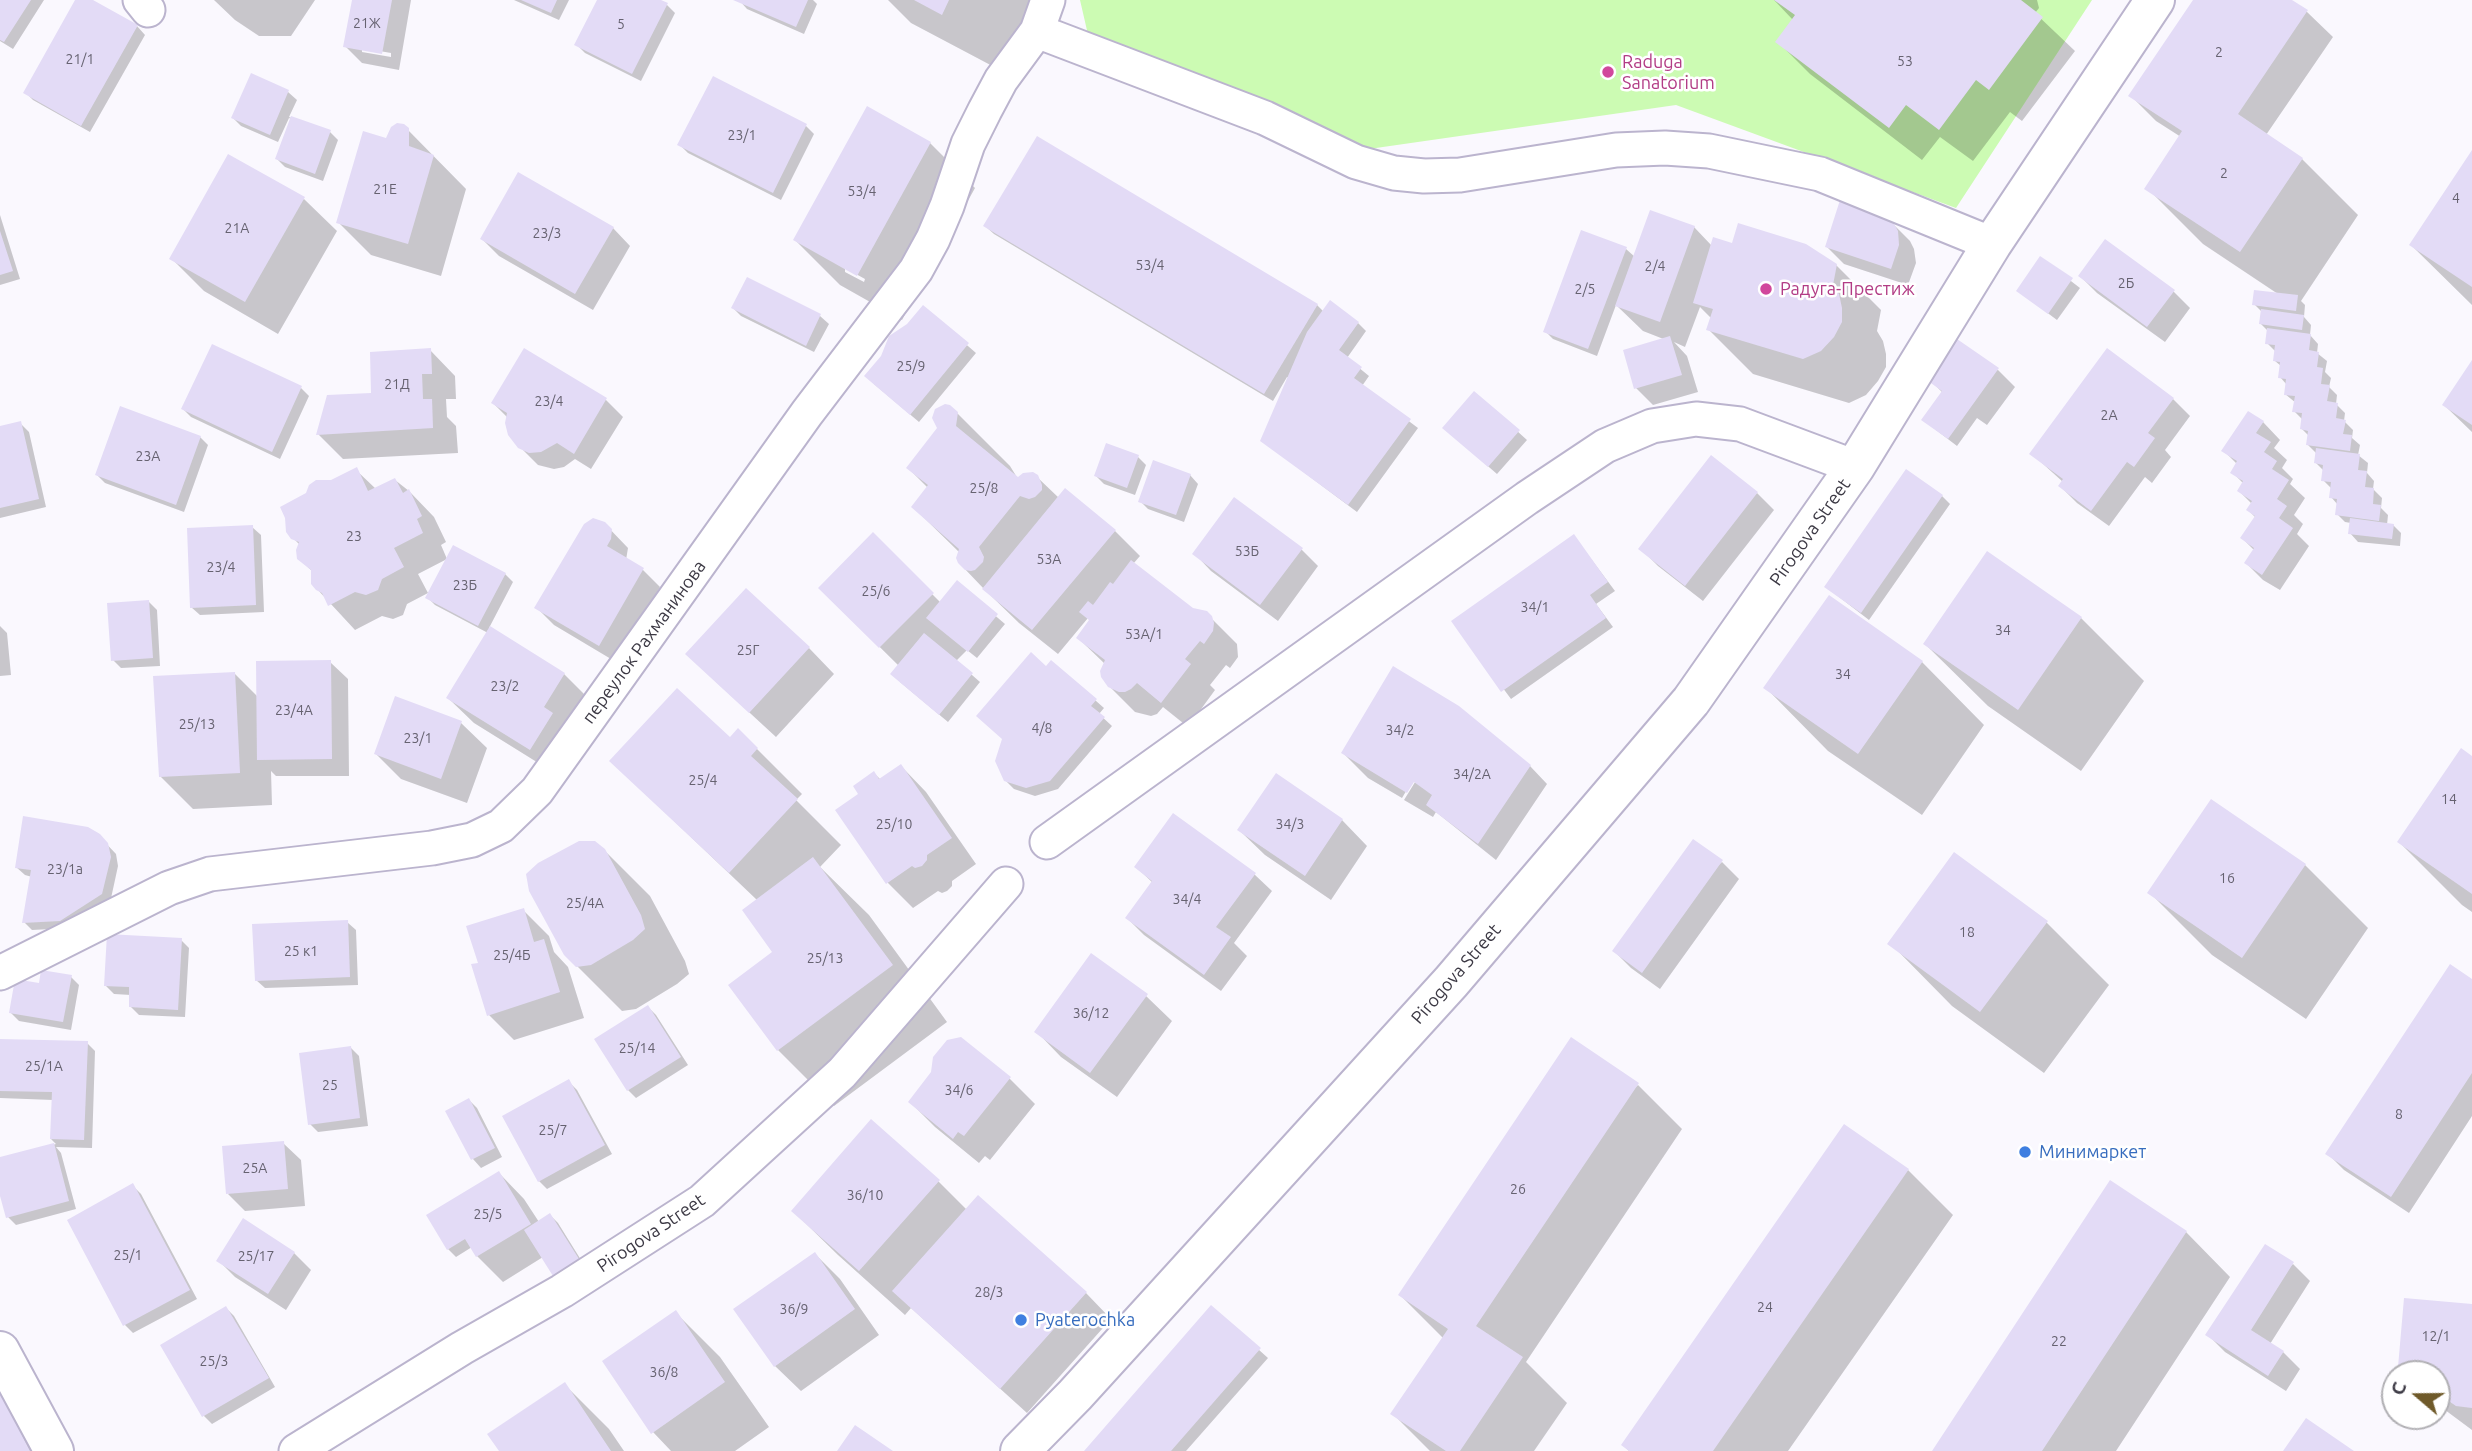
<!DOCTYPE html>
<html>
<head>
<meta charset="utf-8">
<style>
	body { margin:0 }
	#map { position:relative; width:2472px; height:1451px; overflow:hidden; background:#faf8fe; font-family:Ubuntu,sans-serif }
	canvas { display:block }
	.north { position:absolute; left:2381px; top:1360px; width:70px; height:70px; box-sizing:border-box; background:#fff; border:2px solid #b1b0b4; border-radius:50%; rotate:290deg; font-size:19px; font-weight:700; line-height:28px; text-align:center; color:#3c3944 }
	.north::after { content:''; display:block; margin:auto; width:24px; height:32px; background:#6f5a2a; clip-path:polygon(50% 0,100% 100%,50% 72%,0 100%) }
</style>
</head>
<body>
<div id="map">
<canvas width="2472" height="1451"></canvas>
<div class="north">С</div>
</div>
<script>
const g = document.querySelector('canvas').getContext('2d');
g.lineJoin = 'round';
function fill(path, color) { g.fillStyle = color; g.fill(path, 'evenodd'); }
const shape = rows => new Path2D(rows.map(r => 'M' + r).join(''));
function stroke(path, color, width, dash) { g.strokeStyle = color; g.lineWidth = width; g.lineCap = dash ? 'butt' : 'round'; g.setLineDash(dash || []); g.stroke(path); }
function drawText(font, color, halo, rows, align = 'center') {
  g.font = font + ' Ubuntu,sans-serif'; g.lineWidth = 5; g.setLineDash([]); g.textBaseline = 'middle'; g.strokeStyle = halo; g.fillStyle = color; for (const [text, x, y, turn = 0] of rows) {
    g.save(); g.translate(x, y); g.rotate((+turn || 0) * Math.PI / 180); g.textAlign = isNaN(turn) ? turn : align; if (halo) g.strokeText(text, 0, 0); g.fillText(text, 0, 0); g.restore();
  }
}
const green = shape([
	[1080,0,2092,0,1956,208,1676,105,1362,150,1089,39]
]);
const shadow = shape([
	[0,0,44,0,13,49,0,41],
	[77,0,89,0,137,26,145,35,90,132,33,100,25,92],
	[214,0,315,0,291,36,259,36,235,20],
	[353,0,411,0,399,70,362,63,345,46],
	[362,48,391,53,391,57,362,52],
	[514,0,569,0,559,20],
	[599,0,657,0,667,5,675,13,641,81,585,53,577,45],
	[739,0,813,0,817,4,804,34,747,9],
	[888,0,1034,0,998,69,911,23],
	[1774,0,2037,0,2039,8,2035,13,2075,51,2022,121,2010,112,1973,161,1940,137,1922,160,1810,74,1777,41,1793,20],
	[2195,0,2289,0,2307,12,2333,37,2266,135,2302,159,2358,215,2301,301,2305,305,2304,317,2311,325,2310,335,2318,344,2317,353,2327,361,2325,372,2331,378,2329,387,2337,395,2336,404,2345,413,2344,421,2353,430,2352,438,2360,445,2358,455,2368,463,2367,473,2374,481,2373,489,2382,498,2381,508,2388,515,2387,525,2393,525,2401,533,2400,546,2358,542,2350,533,2351,523,2345,522,2337,514,2338,505,2331,497,2332,489,2323,480,2324,471,2316,463,2316,453,2308,445,2309,436,2302,429,2303,420,2294,411,2296,403,2285,394,2287,385,2280,377,2281,366,2275,361,2275,351,2267,343,2268,331,2261,324,2262,312,2254,304,2278,294,2203,244,2147,188,2181,137,2156,121,2131,96],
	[252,76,288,92,297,100,289,117,330,132,338,140,323,181,285,167,277,159,291,119,289,118,278,142,241,126,233,118],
	[713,78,806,126,814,134,781,200,688,153,679,144],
	[408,130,466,189,441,276,371,255,338,222,387,140],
	[930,143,975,188,902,320,840,285,795,240],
	[845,268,865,279,864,282,845,272],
	[2472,153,2472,305,2411,245],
	[304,199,337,231,278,334,204,291,171,258],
	[0,215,20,279,0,285],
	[1892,223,1910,241,1914,249,1916,263,1908,285,1844,264,1827,247],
	[985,226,1317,305,1324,312,1358,323,1366,331,1347,358,1369,376,1362,386,1418,428,1357,512,1262,441,1289,378,1287,377,1273,401,994,234],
	[1694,227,1712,246,1733,245,1836,265,1881,310,1877,331,1883,341,1886,354,1886,367,1878,381,1866,395,1849,403,1753,374,1708,329,1712,319,1700,307,1685,347,1674,342,1687,356,1698,392,1653,405,1636,388,1666,340,1643,331,1616,305,1597,356,1553,339,1545,331,1626,249,1635,257],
	[613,228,630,246,593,310,499,256,482,239],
	[2041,258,2080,288,2057,320,2018,291],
	[2080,276,2173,291,2190,308,2165,342,2097,293],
	[747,279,820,316,829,324,814,352,741,316,733,308],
	[923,307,976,353,919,422,874,384,908,325],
	[430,350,455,376,456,399,446,399,447,417,456,426,458,453,343,459,318,434],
	[524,351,606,400,623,417,591,469,575,459,564,467,554,469,538,465,520,447,508,418,493,403],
	[2472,363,2472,432,2444,405],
	[1998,370,2015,387,1987,425,1977,418,1957,446,1923,420,1943,393,1930,380],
	[301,388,309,396,280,459,191,417,183,409],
	[1475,393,1527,440,1497,474,1453,436],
	[2173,399,2190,416,2165,450,2171,457,2152,483,2145,477,2109,526,2077,503,2060,486,2063,482,2032,454],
	[954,410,1010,466,1018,479,1037,477,1059,498,1115,531,1140,556,1133,564,1192,609,1211,618,1237,644,1238,657,1230,668,1226,665,1210,685,1215,690,1188,727,1163,707,1157,714,1151,716,1135,712,1109,686,1105,664,1078,638,1090,621,1088,618,1058,654,1019,623,984,589,962,566,960,553,913,507,928,488,908,468],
	[2263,422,2280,440,2274,448,2287,460,2282,468,2293,479,2290,484,2305,498,2294,515,2303,524,2297,534,2309,546,2280,590,2263,580,2246,563,2254,550,2242,538,2256,518,2248,510,2252,504,2239,491,2244,484,2232,472,2237,464,2224,451],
	[20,423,29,432,46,507,0,518,0,428],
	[200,437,208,445,184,512,105,483,97,475],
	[1138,457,1146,465,1135,495,1104,484,1096,476],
	[356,470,376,489,395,480,409,491,434,517,446,542,441,545,447,559,505,574,513,582,489,628,564,674,590,700,556,774,474,723,448,698,488,633,435,605,427,597,447,559,418,574,428,593,407,604,403,615,393,619,382,616,355,630,317,589,313,572,298,558,300,545,293,538,332,482],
	[1190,475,1198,484,1184,522,1148,509,1140,501],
	[1757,493,1774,510,1703,601,1658,566,1641,549],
	[1942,496,1950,504,1869,620,1826,587],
	[604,523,628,548,626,560,643,570,660,587,616,662,554,625,537,608],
	[252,527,261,535,264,612,200,615,191,607],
	[873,535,941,603,957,583,1005,624,977,658,967,650,956,661,980,682,948,722,900,682,899,666,820,588],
	[1574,536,1615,591,1596,604,1613,627,1511,699,1454,622],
	[1301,549,1318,566,1278,621,1211,571,1194,553],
	[149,602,157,610,160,666,121,668,113,660],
	[2081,618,2144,681,2081,771,1988,706,1925,644],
	[0,626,7,633,11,675,0,676],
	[809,648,834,674,776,737,713,679],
	[330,662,348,679,349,776,276,776,271,771,272,805,193,809,160,776,235,674,258,697],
	[1052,662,1104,708,1099,714,1112,726,1058,789,1035,796,1014,789,1005,780,1004,740],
	[1922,662,1984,725,1922,815,1828,751,1766,688],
	[1394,669,1458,708,1530,766,1547,784,1496,860,1436,812,1433,817,1404,800,1457,714,1454,711,1402,798,1368,778,1343,753],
	[461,723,487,748,467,803,401,779,376,754],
	[730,739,757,749,802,794,796,800,841,845,820,867,869,915,947,1022,834,1106,778,1050,775,952,757,900,611,761],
	[2472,758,2472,912,2462,905,2399,842],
	[901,766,926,792,976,864,952,881,952,886,947,891,942,893,938,891,913,908,888,883,838,810,861,794,874,773,881,780],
	[1342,820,1367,846,1331,900,1265,855,1239,830],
	[99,836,116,854,118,866,110,903,69,928,32,930,24,922,32,877,25,875,16,867],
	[604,850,650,896,685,961,689,974,677,984,636,1009,622,1011,565,954],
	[1722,862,1739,879,1660,989,1631,968,1614,951],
	[2305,865,2368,928,2306,1019,2212,955,2149,892],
	[1136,867,1254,874,1272,891,1234,943,1247,956,1221,991,1144,935,1127,918,1153,883],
	[523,910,549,936,554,952,568,967,584,1018,514,1040,489,1015,480,964],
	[347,922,356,930,358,985,265,988,256,980],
	[2046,922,2109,985,2044,1073,1952,1006,1890,943],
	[181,940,189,948,185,1017,139,1015,131,1007,131,995,114,994,106,986],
	[71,977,79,985,71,1030,19,1021,11,1013,40,985],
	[2472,981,2472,1116,2409,1213,2344,1170,2327,1153],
	[1146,996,1172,1021,1117,1097,1061,1057,1036,1031],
	[648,1007,656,1015,688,1065,636,1098,628,1090],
	[960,1039,1010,1079,1035,1104,990,1160,985,1156,979,1163,935,1127,910,1102],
	[0,1041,87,1043,95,1051,92,1148,56,1147,61,1153,76,1209,16,1225,8,1217,0,1189,0,1159,56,1144,51,1139,53,1100,0,1098],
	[351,1048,359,1056,368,1126,318,1132,310,1124],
	[569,1082,577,1090,612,1154,547,1189,539,1181],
	[1638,1085,1682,1129,1526,1362,1567,1403,1534,1451,1430,1451,1393,1414,1443,1338,1400,1295],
	[469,1100,477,1108,502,1157,481,1168,473,1159,448,1111],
	[283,1143,301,1160,305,1206,245,1211,228,1194],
	[1908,1170,1953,1215,1788,1451,1629,1451,1623,1445],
	[499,1173,524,1199,539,1222,550,1215,558,1223,586,1268,563,1283,543,1257,503,1282,477,1256,472,1247,456,1257,448,1249],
	[938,1181,967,1210,1086,1293,1111,1319,1027,1413,911,1308,905,1315,838,1255,793,1211],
	[133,1186,141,1194,197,1299,133,1333,125,1325],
	[2186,1232,2230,1277,2116,1451,1934,1451],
	[294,1253,311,1270,286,1310,235,1277,218,1260],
	[815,1254,840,1279,879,1335,801,1391,775,1366],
	[2293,1264,2310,1281,2270,1344,2283,1352,2300,1369,2286,1391,2225,1352,2208,1335],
	[2472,1306,2472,1430,2437,1404,2437,1374,2407,1374,2399,1366],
	[1211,1307,1268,1358,1186,1451,1086,1451],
	[226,1308,234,1316,275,1387,212,1424,204,1416],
	[675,1312,720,1357,769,1427,735,1451,671,1451,653,1432],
	[0,1378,51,1451,0,1451],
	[564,1384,609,1429,624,1451,501,1451]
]);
const building = shape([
	[0,0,31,0,4,42,0,40],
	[75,0,93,0,138,25,81,126,23,93],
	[352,0,392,0,382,54,343,47],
	[521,0,557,0,551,13],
	[597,0,661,0,668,3,632,74,574,45],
	[733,0,808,0,796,27],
	[914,0,949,0,942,15],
	[1774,0,2021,0,2043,17,1989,90,1976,80,1939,130,1906,105,1889,128,1775,42,1795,15],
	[2193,0,2292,0,2308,10,2238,114,2303,158,2240,252,2144,189,2182,131,2128,96],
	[251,73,289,90,270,135,231,118],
	[713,76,807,124,773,193,677,145],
	[867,106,931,142,857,276,793,240],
	[291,116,331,130,315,174,275,159],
	[397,123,404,124,409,128,409,146,434,155,408,244,336,223,363,131,386,138,391,127],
	[1037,136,1318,304,1264,394,983,226],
	[2472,150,2472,287,2409,245],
	[228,154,305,197,245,302,169,259],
	[518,172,614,227,575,294,480,239],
	[1840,200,1883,214,1893,222,1898,231,1899,245,1891,269,1825,247],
	[1650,210,1695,226,1660,322,1615,306],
	[1738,223,1806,244,1837,264,1833,285,1839,294,1842,308,1842,322,1834,337,1821,351,1803,359,1706,330,1713,309,1693,303,1713,237,1732,243],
	[1581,230,1627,247,1588,349,1543,332],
	[0,231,13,271,0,275],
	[2105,239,2175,290,2147,327,2078,276],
	[2040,256,2073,278,2048,314,2016,291],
	[747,277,821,314,806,346,731,308],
	[2254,290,2298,295,2296,311,2252,305],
	[1330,300,1359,322,1339,350,1362,367,1354,378,1411,419,1348,505,1260,441,1307,332],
	[923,305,969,343,910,415,864,376,881,356,889,336,907,324],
	[2261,309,2304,315,2302,330,2259,324],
	[2267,328,2311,334,2309,350,2319,352,2317,367,2323,368,2321,384,2330,385,2327,401,2338,403,2336,418,2346,420,2343,434,2352,435,2350,451,2306,445,2308,431,2300,429,2302,413,2292,412,2295,396,2284,395,2286,379,2278,378,2280,362,2273,361,2275,345,2265,344],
	[1670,336,1682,375,1634,389,1623,350],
	[1957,339,1999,368,1948,439,1921,420,1942,391,1928,381],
	[212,344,302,386,272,452,181,409],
	[431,348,432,374,422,374,423,399,432,399,433,428,316,435,327,395,371,393,370,352],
	[524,348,607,398,574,454,557,443,541,452,529,453,518,448,508,435,505,423,507,413,491,403],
	[2107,348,2174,398,2148,433,2155,438,2134,467,2127,462,2091,511,2058,486,2063,479,2029,454],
	[2472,360,2472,425,2442,405],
	[1474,391,1520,430,1488,467,1442,428],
	[945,404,950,405,958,412,956,426,1018,477,1023,473,1033,472,1038,475,1042,485,1042,490,1035,497,1029,499,1020,496,979,547,984,557,983,562,975,570,971,571,965,570,958,563,956,558,959,549,911,507,928,485,906,468,937,428,932,418,935,409],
	[120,406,201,436,176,505,95,475],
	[2248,411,2264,421,2256,433,2271,442,2264,452,2277,461,2272,469,2289,480,2277,499,2287,506,2279,518,2293,528,2262,575,2244,563,2254,548,2240,538,2255,516,2246,510,2252,501,2237,491,2243,481,2230,473,2237,461,2221,451],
	[21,421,39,499,0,508,0,426],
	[1106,443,1139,455,1127,488,1094,476],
	[2316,448,2360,454,2358,470,2367,471,2365,487,2374,488,2373,504,2381,505,2379,521,2335,515,2337,499,2329,498,2331,482,2321,481,2323,465,2314,463],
	[1711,455,1758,492,1685,586,1638,549],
	[1153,460,1191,474,1176,515,1138,502],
	[357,467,368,491,395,478,403,493,409,489,422,516,417,519,423,533,394,548,404,567,382,579,378,590,366,595,355,592,328,606,322,593,316,590,311,584,311,570,297,559,296,550,299,542,291,539,286,532,285,518,280,507,306,493,309,485,316,480,331,480],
	[1906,469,1943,495,1861,613,1824,587],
	[1065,488,1116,530,1032,630,982,589],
	[1234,497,1303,548,1260,605,1192,554],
	[593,518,605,522,612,529,611,539,607,546,644,568,599,646,534,608,584,524],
	[2350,518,2394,524,2392,539,2348,534],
	[253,525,256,605,190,608,187,528],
	[873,532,934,593,879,648,818,588],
	[1574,534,1608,582,1590,595,1606,618,1501,692,1451,621],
	[453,545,506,573,478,626,425,598],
	[1987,551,2082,617,2018,710,1923,644],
	[1131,560,1193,608,1207,611,1212,616,1214,623,1213,631,1204,644,1200,641,1185,659,1191,664,1161,703,1137,683,1131,689,1125,692,1119,692,1108,687,1101,677,1100,671,1105,660,1076,638,1089,620,1079,612,1088,601,1093,605,1110,582,1113,584],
	[957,580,998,614,968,652,926,618],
	[746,588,810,647,749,713,685,654],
	[1829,595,1923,661,1858,754,1763,688],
	[149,600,153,658,111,661,107,603],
	[490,626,565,673,544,707,553,713,530,750,446,698],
	[924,633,973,673,939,715,890,674],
	[1031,652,1046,666,1051,660,1097,699,1091,706,1105,717,1050,781,1026,788,1004,781,995,761,1002,739,976,716],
	[331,660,332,759,257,760,256,661],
	[1393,666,1459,706,1531,765,1478,844,1426,805,1432,795,1414,782,1407,793,1341,753],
	[235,672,240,773,159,777,153,676],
	[677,688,730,737,738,728,758,748,751,756,798,799,729,873,609,761],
	[395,696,462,721,441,779,374,754],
	[2461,748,2472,756,2472,894,2397,842],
	[901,764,952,838,927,855,927,860,922,866,915,868,912,866,886,884,835,810,858,794,853,786,874,771,879,779],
	[1276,773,1343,819,1305,876,1237,830],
	[2211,799,2306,864,2242,958,2147,893],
	[1173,813,1256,873,1216,927,1231,937,1204,975,1125,918,1152,881,1134,867],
	[23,816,88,827,100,834,108,843,111,857,102,894,60,921,22,923,31,870,15,868],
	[1693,839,1723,860,1642,973,1612,951],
	[579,841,595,841,605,849,641,915,645,929,633,940,591,965,576,967,564,955,529,891,526,874,538,863],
	[1954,852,2048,921,1980,1012,1887,944],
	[813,857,893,965,777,1051,728,985,772,952,742,910],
	[524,908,534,942,544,939,560,992,487,1016,471,964,478,963,466,926],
	[348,920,350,977,255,981,252,924],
	[107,934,182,938,178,1010,129,1007,129,987,104,986],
	[1091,953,1148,994,1090,1073,1034,1032],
	[2450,964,2472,979,2472,1073,2391,1197,2325,1154],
	[41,970,72,975,63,1022,9,1013,15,979,39,983],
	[648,1005,681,1057,627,1091,594,1039],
	[961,1037,1011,1077,964,1136,958,1132,953,1139,908,1102,931,1072,933,1057,947,1040],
	[1571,1037,1639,1083,1476,1326,1523,1357,1460,1451,1446,1451,1390,1414,1448,1329,1398,1295],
	[0,1039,88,1041,84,1140,50,1139,52,1092,0,1091],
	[351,1046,360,1118,308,1125,299,1053],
	[569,1079,605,1145,538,1182,502,1116],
	[469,1098,495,1148,471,1160,445,1111],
	[871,1119,940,1180,859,1271,791,1211],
	[1844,1124,1909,1169,1713,1451,1629,1451,1621,1445],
	[284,1141,288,1189,226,1194,222,1146],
	[54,1143,69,1201,6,1218,0,1196,0,1157],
	[499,1171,531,1224,476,1257,465,1239,447,1250,426,1215],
	[2110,1180,2187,1231,2042,1451,1932,1451],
	[133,1183,190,1290,123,1326,67,1220],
	[978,1195,1087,1292,1000,1389,892,1291],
	[550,1213,579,1259,553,1276,524,1230],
	[243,1218,295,1252,268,1294,216,1261],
	[2265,1244,2294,1262,2251,1330,2284,1351,2268,1376,2205,1335],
	[815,1252,855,1309,774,1367,733,1309],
	[2404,1298,2472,1304,2472,1408,2456,1406,2437,1393,2437,1374,2408,1374,2398,1367],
	[1211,1305,1261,1348,1171,1451,1084,1451],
	[226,1306,269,1378,202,1417,160,1345],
	[676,1310,725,1382,651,1434,602,1361],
	[565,1382,611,1451,499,1451,487,1434],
	[0,1392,30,1451,0,1451],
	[2306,1418,2354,1451,2283,1451],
	[855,1425,893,1451,837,1451]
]);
const street = shape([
	[140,0,148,10],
	[1037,31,1265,118,1356,162,1394,173,1424,176,1460,175,1616,150,1665,148,1709,151,1820,174,1992,244],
	[1047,842,1527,498,1605,446,1652,426,1696,419,1740,424,1855,467],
	[0,973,169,888,210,874,432,848,472,840,501,826,537,791,807,413,916,270,933,239,947,206,968,144,985,110,1001,80,1037,31,1048,0],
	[296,1451,462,1348,562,1291,702,1201,842,1073,1006,884]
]);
const secondary = shape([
	[0,1351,54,1451],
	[1020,1451,1075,1395,1451,982,1691,701,1855,467,1992,244,2155,0]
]);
const markers = [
	[1608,72,7,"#d1479c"],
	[1766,289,7,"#d1479c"],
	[2025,1152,7,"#3f7fe0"],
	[1021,1320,7,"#3f7fe0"]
];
const numberNames = [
	["21Ж",367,23],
	["5",621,24],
	["2",2219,52],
	["21/1",80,59],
	["53",1905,61],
	["23/1",742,135],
	["2",2224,173],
	["21Е",385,189],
	["53/4",862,191],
	["4",2456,198],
	["21А",237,228],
	["23/3",547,233],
	["53/4",1150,265],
	["2/4",1655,266],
	["2Б",2126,283],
	["2/5",1585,289],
	["25/9",911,366],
	["21Д",397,384],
	["23/4",549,401],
	["2А",2109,415],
	["23А",148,456],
	["25/8",984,488],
	["23",354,536],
	["53Б",1247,551],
	["53А",1049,559],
	["23/4",221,567],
	["23Б",465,585],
	["25/6",876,591],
	["34/1",1535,607],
	["34",2003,630],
	["53А/1",1144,634],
	["25Г",748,650],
	["34",1843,674],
	["23/2",505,686],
	["23/4А",294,710],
	["25/13",197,724],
	["4/8",1042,728],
	["34/2",1400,730],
	["23/1",418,738],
	["34/2А",1472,774],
	["25/4",703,780],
	["14",2449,799],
	["25/10",894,824],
	["34/3",1290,824],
	["23/1а",65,869],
	["16",2227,878],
	["34/4",1187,899],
	["25/4А",585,903],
	["18",1967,932],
	["25 к1",301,951],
	["25/4Б",512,955],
	["25/13",825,958],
	["36/12",1091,1013],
	["25/14",637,1048],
	["25/1А",44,1066],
	["25",330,1085],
	["34/6",959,1090],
	["8",2399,1114],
	["25/7",553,1130],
	["25А",255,1168],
	["26",1518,1189],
	["36/10",865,1195],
	["25/5",488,1214],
	["25/1",128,1255],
	["25/17",256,1256],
	["28/3",989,1292],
	["24",1765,1307],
	["36/9",794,1309],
	["12/1",2436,1336],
	["22",2059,1341],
	["25/3",214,1361],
	["36/8",664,1372]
];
const hotelNames = [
	["Raduga",1622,62],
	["Sanatorium",1622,83],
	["Радуга-Престиж",1780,289]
];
const streetNames = [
	["Pirogova Street",1810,532,-55],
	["переулок Рахманинова",644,642,-54],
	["Pirogova Street",1456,974,-49],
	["Pirogova Street",651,1233,-34]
];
const shopNames = [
	["Минимаркет",2039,1152],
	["Pyaterochka",1035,1320]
];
fill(green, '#ccfbb3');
fill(shadow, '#0003');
fill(building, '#e3dbf6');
stroke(street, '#bbb4ce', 37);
stroke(secondary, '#bbb4ce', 42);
stroke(street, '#fff', 33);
stroke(secondary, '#fff', 38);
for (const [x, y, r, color] of markers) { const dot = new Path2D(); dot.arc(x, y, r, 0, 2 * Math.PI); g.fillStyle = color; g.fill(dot); stroke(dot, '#fff', 2.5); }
drawText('14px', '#666270', null, numberNames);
drawText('18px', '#b23c85', '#fff', hotelNames, 'left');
drawText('18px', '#3c3944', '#fff', streetNames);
drawText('18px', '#366cbe', '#fff', shopNames, 'left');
</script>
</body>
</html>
